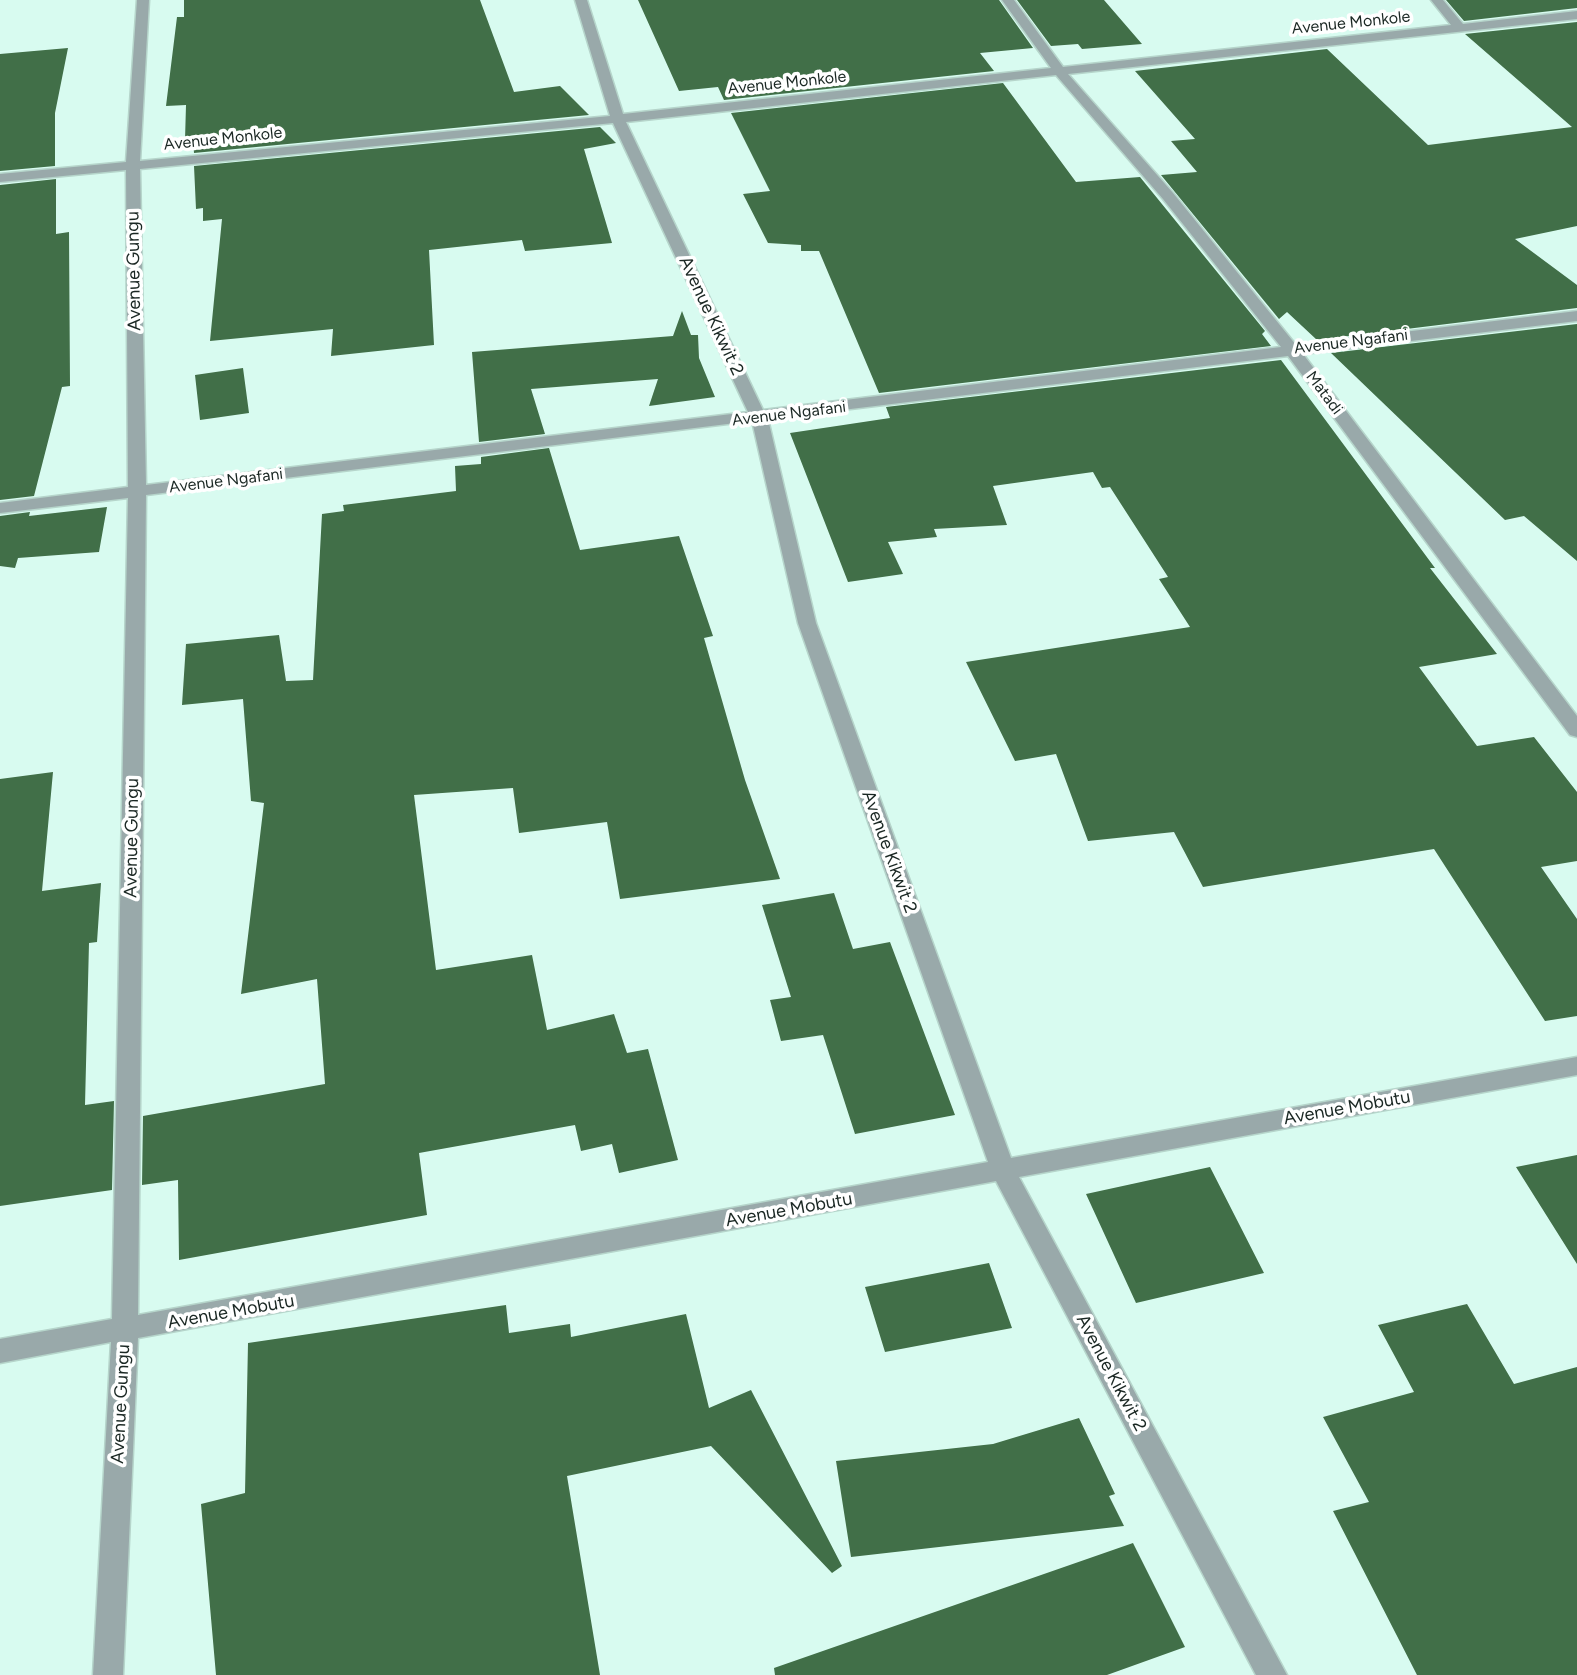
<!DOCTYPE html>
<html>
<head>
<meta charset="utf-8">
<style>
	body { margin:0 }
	canvas { display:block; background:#d8fbf0 }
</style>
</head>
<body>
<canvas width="1577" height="1675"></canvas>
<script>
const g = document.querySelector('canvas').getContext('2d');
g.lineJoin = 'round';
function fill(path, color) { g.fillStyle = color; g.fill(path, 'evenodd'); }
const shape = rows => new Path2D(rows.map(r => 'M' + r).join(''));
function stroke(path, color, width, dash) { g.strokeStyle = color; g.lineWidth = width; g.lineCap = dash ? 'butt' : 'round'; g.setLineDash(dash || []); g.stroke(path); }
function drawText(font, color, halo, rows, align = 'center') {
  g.font = font + ' Figtree,sans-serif'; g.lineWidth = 7; g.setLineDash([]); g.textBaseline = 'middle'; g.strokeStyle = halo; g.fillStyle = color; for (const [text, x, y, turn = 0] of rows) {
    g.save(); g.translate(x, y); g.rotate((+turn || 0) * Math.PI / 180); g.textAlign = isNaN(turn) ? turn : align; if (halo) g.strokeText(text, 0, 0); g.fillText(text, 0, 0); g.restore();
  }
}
const building = shape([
	[184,0,480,0,514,92,560,86,589,115,194,153,193,139,185,140,186,105,166,106,177,17,184,17],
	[638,0,999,0,1033,48,980,53,994,71,724,100,718,87,679,91],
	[1017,0,1104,0,1142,44,1082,49,1078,44,1051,46],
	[1446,0,1577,0,1577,8,1464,21],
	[1577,22,1577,226,1515,239,1577,285,1577,308,1317,340,1287,312,1279,319,1161,175,1197,172,1171,141,1195,139,1135,71,1327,49,1428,145,1572,127,1465,34],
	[68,48,55,113,55,166,0,171,0,54],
	[1003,83,1076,182,1140,177,1265,331,1262,334,1271,346,879,393,819,251,801,251,801,245,768,243,743,194,770,191,731,113],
	[600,127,616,143,584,149,612,243,525,251,522,240,429,250,434,345,331,356,333,329,210,341,222,219,203,221,203,208,196,209,194,166],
	[56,179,56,234,69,232,70,386,62,387,34,496,0,500,0,185],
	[682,311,691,335,698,335,699,358,715,397,649,406,658,379,531,389,545,434,479,442,472,352,673,336],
	[1577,324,1577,561,1524,516,1505,520,1331,353],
	[1281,360,1435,568,1430,568,1497,654,1419,667,1477,746,1534,737,1577,792,1577,861,1541,867,1577,919,1577,1016,1545,1021,1434,849,1203,887,1174,832,1088,841,1056,754,1015,761,966,662,1190,627,1159,579,1168,577,1110,487,1102,488,1093,472,993,486,1007,525,934,529,937,537,888,542,903,574,848,582,790,433,890,418,886,407],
	[243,368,249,413,200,420,195,375],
	[549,448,580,550,679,536,713,636,704,638,745,780,780,879,620,899,607,822,519,833,513,788,414,795,436,970,532,955,547,1030,614,1014,627,1053,648,1049,678,1160,619,1173,612,1144,581,1151,575,1125,419,1153,427,1215,179,1260,178,1180,142,1185,143,1116,325,1084,317,979,241,994,264,803,251,801,243,699,182,705,186,644,279,635,286,681,313,680,322,514,344,511,343,505,456,491,455,466,481,464,481,457],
	[107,507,99,552,18,558,15,568,0,566,0,516,30,512,29,516],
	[53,772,42,891,101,883,97,942,89,943,85,1105,114,1101,112,1190,0,1206,0,779],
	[834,893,853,949,890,942,955,1115,855,1134,823,1035,781,1041,770,1000,791,997,762,905],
	[1577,1155,1577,1264,1516,1167],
	[1210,1167,1264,1273,1136,1303,1086,1194],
	[989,1263,1012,1328,885,1352,865,1287],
	[1467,1304,1514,1384,1577,1367,1577,1675,1417,1675,1333,1511,1369,1502,1323,1417,1414,1392,1378,1325],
	[506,1305,509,1333,570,1324,571,1337,686,1314,709,1408,751,1390,842,1566,832,1573,711,1446,567,1476,600,1675,216,1675,201,1504,245,1493,248,1343],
	[1079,1418,1115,1494,1109,1496,1124,1526,851,1557,836,1461,993,1444],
	[1133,1543,1185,1647,1107,1675,775,1675,774,1668]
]);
const street = shape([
	[137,0,149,0,140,161,610,116,575,0,587,0,623,114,1051,68,1002,0,1014,0,1063,67,1451,25,1431,0,1443,0,1463,24,1577,11,1577,19,1068,74,1173,193,1296,345,1577,311,1577,321,1303,354,1577,716,1577,737,1570,735,1288,356,768,419,816,623,1011,1158,1577,1057,1577,1075,1019,1177,1287,1675,1256,1675,996,1181,138,1338,123,1675,93,1675,111,1342,0,1363,0,1339,112,1319,128,498,0,513,0,503,128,487,126,170,0,182,0,174,126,162,137,0],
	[1056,75,1163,199,1281,347,763,410,626,122,1056,75],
	[613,123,748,412,146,485,140,169,613,123],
	[752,421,798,623,988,1162,138,1315,146,495,752,421]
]);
const farStreetnames = [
	["Avenue Monkole",1351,23,-6],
	["Avenue Monkole",787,83,-6],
	["Avenue Monkole",223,139,-6],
	["Avenue Ngafani",1351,342,-7],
	["Matadi",1324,393,53],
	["Avenue Ngafani",789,414,-7],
	["Avenue Ngafani",226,481,-7]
];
const streetNames = [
	["Avenue Gungu",134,271,-91],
	["Avenue Kikwit 2",711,316,65],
	["Avenue Gungu",132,838,-89],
	["Avenue Kikwit 2",889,852,70],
	["Avenue Mobutu",1347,1108,-10],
	["Avenue Mobutu",789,1210,-10],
	["Avenue Mobutu",231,1312,-10],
	["Avenue Kikwit 2",1111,1373,62],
	["Avenue Gungu",121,1404,-87]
];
fill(building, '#416f48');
stroke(street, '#b6d5cb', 3);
fill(street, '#99a9aa');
drawText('16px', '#1a2723', '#fff', farStreetnames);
drawText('18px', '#1a2723', '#fff', streetNames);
</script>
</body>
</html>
